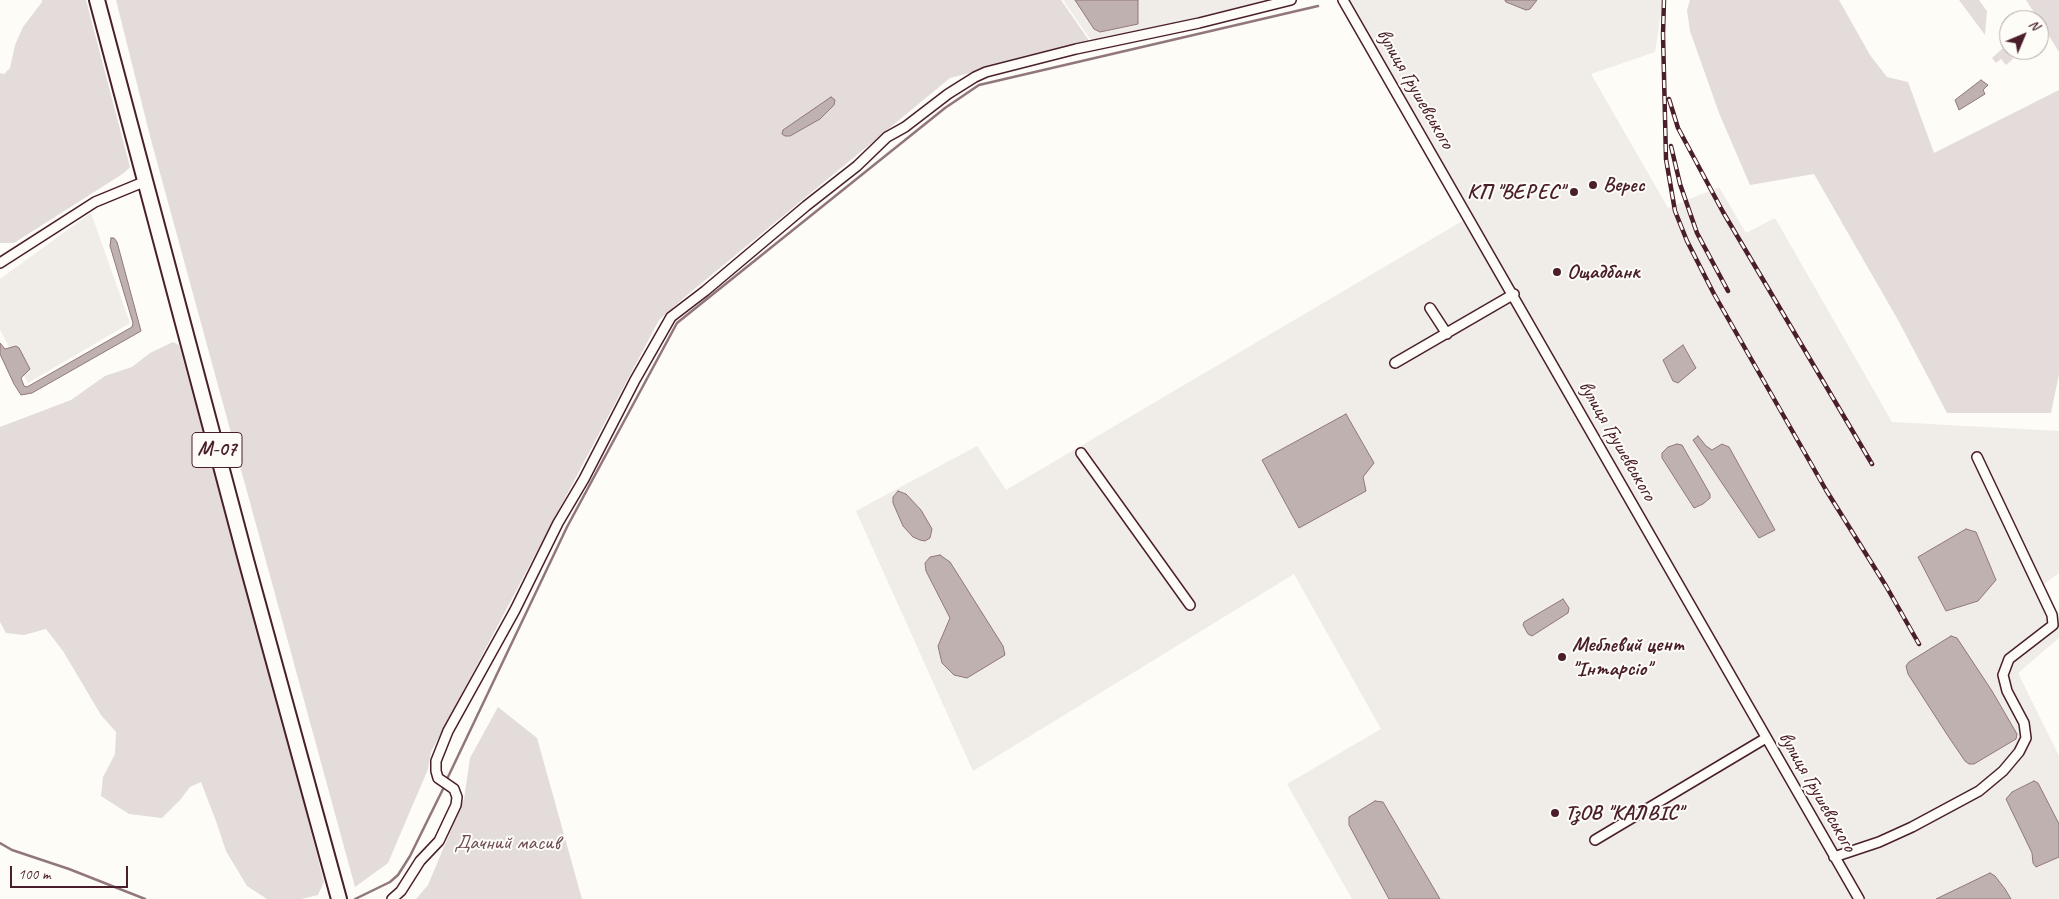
<!DOCTYPE html>
<html>
<head>
<meta charset="utf-8">
<style>
	body { margin:0 }
	#map { position:relative; width:2059px; height:899px; overflow:hidden; background:#fdfcf7; font-family:Caveat,sans-serif }
	canvas { display:block }
	.north { position:absolute; left:1999px; top:10px; width:50px; height:50px; box-sizing:border-box; background:#fdfcf7; border:1px solid #b5a4a5; border-radius:50%; rotate:45deg; font-size:14px; font-weight:700; line-height:20px; text-align:center; color:#4a1f2b }
	.north::after { content:''; display:block; margin:auto; width:18px; height:22px; background:#4a1f2b; clip-path:polygon(50% 0,100% 100%,50% 72%,0 100%) }
	.scale { position:absolute; left:10px; top:866px; width:118px; height:22px; box-sizing:border-box; border:2px solid #4a1f2b; border-top:0; padding-left:6px; font-size:15px; line-height:18px; white-space:nowrap; color:#4a1f2b; -webkit-text-stroke:4px #fdfcf7; paint-order:stroke }
</style>
</head>
<body>
<div id="map">
<canvas width="2059" height="899"></canvas>
<div class="north">N</div>
<div class="scale">100 m</div>
</div>
<script>
const g = document.querySelector('canvas').getContext('2d');
g.lineJoin = 'round';
function fill(path, color) { g.fillStyle = color; g.fill(path, 'evenodd'); }
const shape = rows => new Path2D(rows.map(r => 'M' + r).join(''));
function stroke(path, color, width, dash) { g.strokeStyle = color; g.lineWidth = width; g.lineCap = dash ? 'butt' : 'round'; g.setLineDash(dash || []); g.stroke(path); }
function drawText(font, color, halo, rows, align = 'center') {
  g.font = font + ' Caveat,sans-serif'; g.lineWidth = 4; g.setLineDash([]); g.textBaseline = 'middle'; g.strokeStyle = halo; g.fillStyle = color; for (const [text, x, y, turn = 0] of rows) {
    g.save(); g.translate(x, y); g.rotate((+turn || 0) * Math.PI / 180); g.textAlign = isNaN(turn) ? turn : align; if (halo) g.strokeText(text, 0, 0); g.fillText(text, 0, 0); g.restore();
  }
}
const built = shape([
	[1063,0,1277,0,1092,42],
	[1338,0,1663,0,1655,52,1591,74,1668,208,1719,187,1746,233,1775,218,1892,422,2059,431,2059,573,2044,584,2059,615,2059,638,2018,673,2059,756,2059,899,1352,899,1287,784,1381,729,1294,574,973,771,856,511,977,446,1006,490,1464,220],
	[91,213,130,323,28,383,0,330,0,279]
]);
const green = shape([
	[42,0,86,0,130,167,124,173,14,243,0,243,0,73,4,74,10,68,15,45,23,27,42,2],
	[116,0,1061,0,1090,42,950,78,686,296,659,320,431,752,428,769,388,863,355,887,151,140],
	[1690,0,1839,0,1870,55,1887,77,1908,82,1934,153,2059,90,2059,374,2051,413,1947,413,1898,320,1814,174,1750,185,1719,113,1690,31,1687,10],
	[1959,0,1979,0,1987,11,1985,35],
	[2026,0,2059,0,2059,52,2039,20],
	[2003,48,2013,59,2006,65,2001,59,1996,63,1992,58],
	[173,342,179,345,293,762,324,882,318,895,301,899,267,899,247,886,226,851,216,821,201,782,190,787,180,800,162,818,129,814,101,796,103,777,115,754,116,732,101,715,63,651,46,629,24,635,6,633,0,622,0,427,71,400,105,376,132,367,150,353],
	[498,707,537,738,582,899,416,899,428,885,464,799,470,758]
]);
const water = shape([
	[1075,0,1138,0,1138,24,1100,32,1094,29,1075,0],
	[1505,0,1537,0,1530,9,1526,10,1506,2,1505,0],
	[1981,80,1988,85,1983,90,1985,94,1959,110,1955,100,1981,80],
	[831,97,835,100,834,105,820,119,790,136,785,136,782,134,783,130,831,97],
	[111,238,114,238,117,242,141,331,32,393,21,395,14,384,0,354,0,343,5,349,16,346,19,348,30,369,21,378,24,386,27,387,132,327,133,323,110,246,111,238],
	[1683,345,1696,368,1678,383,1673,381,1663,360,1683,345],
	[1346,414,1374,463,1363,477,1366,491,1299,528,1262,460,1346,414],
	[1698,436,1706,446,1712,450,1722,444,1729,447,1775,530,1759,538,1693,440,1698,436],
	[1677,444,1682,445,1710,494,1710,498,1703,504,1694,508,1662,458,1662,453,1668,447,1677,444],
	[898,491,906,494,921,510,932,529,930,538,925,541,920,540,913,537,903,526,893,503,893,497,898,491],
	[1966,529,1976,532,1996,580,1978,601,1946,611,1918,557,1966,529],
	[940,555,950,562,1003,646,1005,655,967,678,954,675,942,663,938,646,950,618,926,571,925,563,930,557,940,555],
	[1563,599,1569,608,1568,613,1532,636,1528,634,1523,625,1524,622,1563,599],
	[1951,636,1957,638,1992,691,2017,734,2016,739,1974,764,1969,764,1965,761,1948,736,1908,674,1906,666,1909,662,1951,636],
	[2034,781,2038,783,2059,824,2059,857,2036,867,2033,863,2032,853,2006,799,2012,792,2034,781],
	[1375,801,1383,802,1440,899,1389,899,1349,825,1349,817,1375,801],
	[1990,873,1995,876,2005,889,2011,899,1936,899,1990,873]
]);
const stream = shape([
	[448,777,567,527,677,323,945,108,979,85,1318,6],
	[0,843,12,850,69,869,145,899],
	[355,899,390,882,398,875,410,856,443,789]
]);
const minor = shape([
	[1343,0,1859,899],
	[0,263,95,202,146,181],
	[1430,308,1447,334],
	[1395,363,1514,294],
	[1081,453,1190,605],
	[1595,840,1766,738],
	[1834,857,1879,842,1912,827,1979,791,2003,771,2019,752,2026,738,2024,723,2007,691,2003,675,2009,659,2053,625,2052,615,1977,457],
	[392,899,401,891,420,861,439,841,456,805,457,797,454,789,438,778,436,771,436,761,448,731,515,610,558,523,584,479,635,380,671,317,705,291,806,206,857,166,887,137,905,127,948,94,975,77,986,72,1076,49,1199,23,1291,0]
]);
const highway = shape([
	[97,0,246,560,339,899]
]);
const rail = shape([
	[1664,0,1663,34,1666,159,1675,211,1687,241,1714,294,1826,490,1886,586,1919,644],
	[1669,99,1678,128,1723,212,1872,464],
	[1671,146,1680,184,1697,233,1728,291]
]);
const markers = [
	[1593,185,5,"#4a1f2b"],
	[1574,192,5,"#4a1f2b"],
	[1557,272,5,"#4a1f2b"],
	[1562,657,5,"#4a1f2b"],
	[1555,813,5,"#4a1f2b"]
];
const shields = [
	[217,450,50]
];
const shieldNames = [
	["М-07",217,450]
];
const streetNames = [
	["вулиця Грушевського",1415,89,60],
	["вулиця Грушевського",1617,441,60],
	["вулиця Грушевського",1817,792,60]
];
const poiNames = [
	["Верес",1603,185],
	["КП \"ВЕРЕС\"",1564,192,"right"],
	["Ощадбанк",1567,272],
	["Меблевий цент",1572,645],
	["\"Інтарсіо\"",1572,669],
	["ТзОВ \"КАЛВІС\"",1565,813]
];
const parkNames = [
	["Дачний масив",507,843]
];
fill(built, '#f0ece8');
fill(green, '#e3dcda');
fill(water, '#c0b1b1');
stroke(water, '#91777b', 1);
stroke(stream, '#91777b', 2.5);
stroke(minor, '#4a1f2b', 12);
stroke(highway, '#4a1f2b', 18);
stroke(minor, '#fdfcf7', 9);
stroke(highway, '#fdfcf7', 14);
stroke(rail, '#4a1f2b', 4.5);
stroke(rail, '#fdfcf7', 2.5, [8]);
for (const [x, y, r, color] of markers) { const dot = new Path2D(); dot.arc(x, y, r, 0, 2 * Math.PI); g.fillStyle = color; g.fill(dot); stroke(dot, '#fdfcf7', 2); }
for (const [x, y, w] of shields) { const box = new Path2D(); box.roundRect(x - w / 2, y - 17.5, w, 35, 4); g.fillStyle = '#fdfcf7'; g.fill(box); stroke(box, '#4a1f2b', 1); }
drawText('bold 20px', '#4a1f2b', null, shieldNames);
drawText('21px', '#4a1f2b', '#fdfcf7', streetNames);
drawText('bold 21px', '#4a1f2b', '#fdfcf7', poiNames, 'left');
drawText('21px', '#704e57', '#fdfcf7', parkNames);
</script>
</body>
</html>
